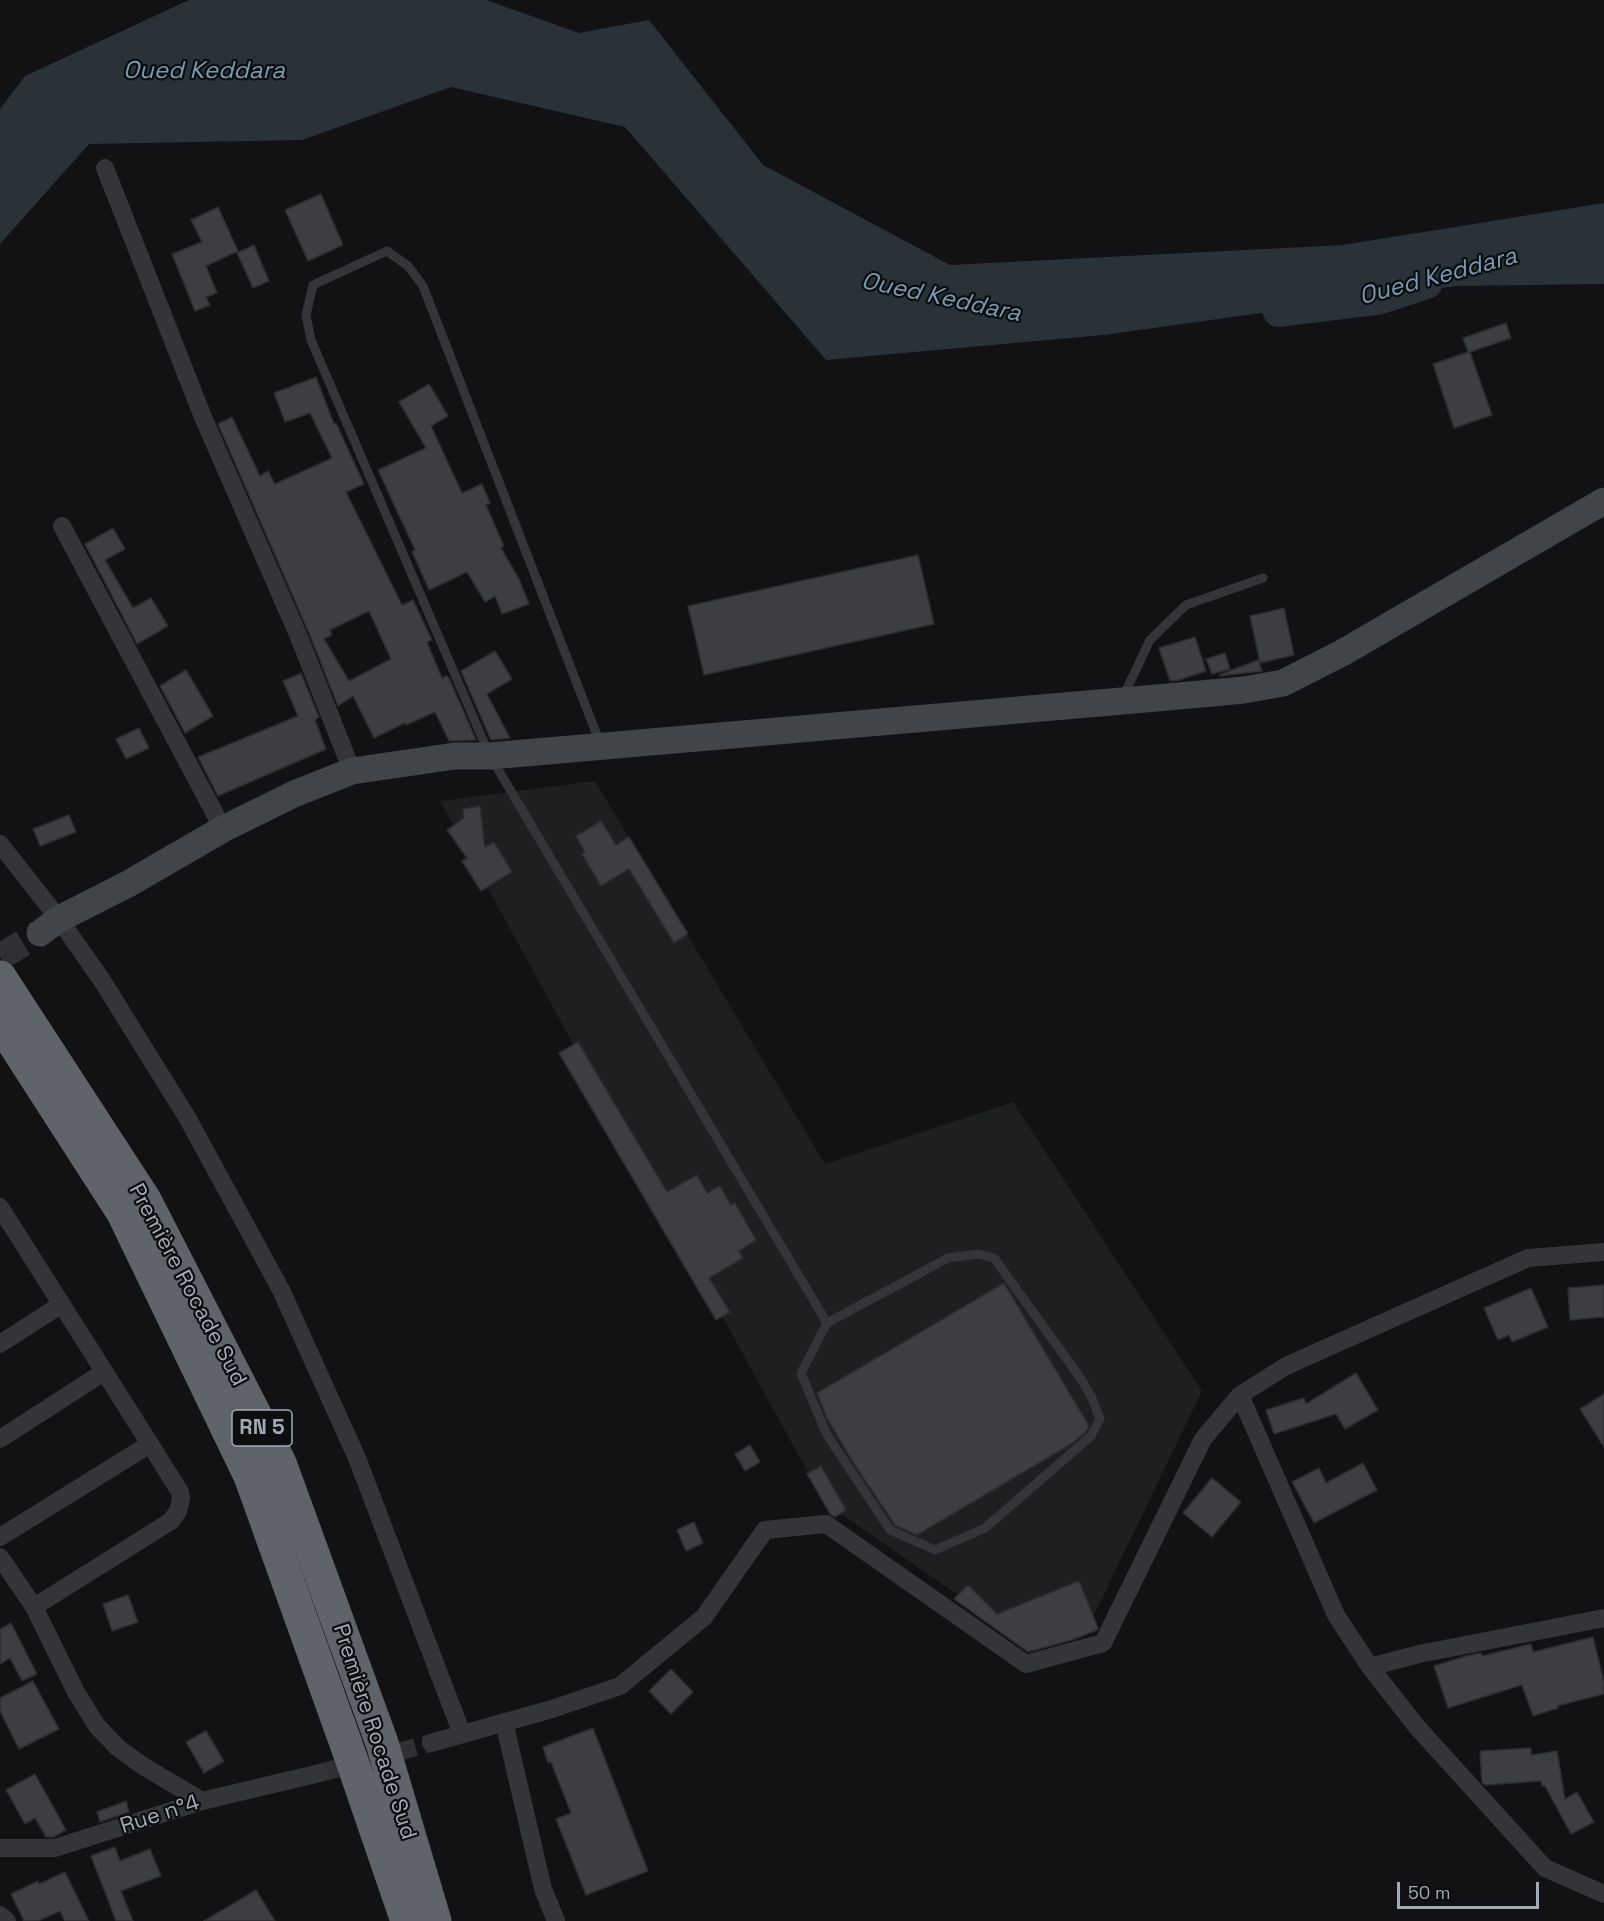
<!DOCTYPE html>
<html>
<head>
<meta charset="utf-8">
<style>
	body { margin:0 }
	#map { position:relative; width:1604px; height:1921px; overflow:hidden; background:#121214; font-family:"Space Grotesk",sans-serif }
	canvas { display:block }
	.scale { position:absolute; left:1397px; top:1882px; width:142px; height:27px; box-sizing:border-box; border:3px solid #a3aab5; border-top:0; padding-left:8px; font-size:18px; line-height:21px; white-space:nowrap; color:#a3aab5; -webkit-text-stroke:4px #0d0e0f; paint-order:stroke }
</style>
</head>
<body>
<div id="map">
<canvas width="1604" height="1921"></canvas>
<div class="scale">50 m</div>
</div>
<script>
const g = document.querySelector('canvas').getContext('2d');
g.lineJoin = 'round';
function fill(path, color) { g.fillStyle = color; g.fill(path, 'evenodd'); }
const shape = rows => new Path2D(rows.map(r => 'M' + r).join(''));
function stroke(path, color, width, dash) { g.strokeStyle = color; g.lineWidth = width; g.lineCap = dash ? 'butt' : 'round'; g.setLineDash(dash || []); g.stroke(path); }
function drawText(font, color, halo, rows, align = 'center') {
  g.font = font + ' "Space Grotesk",sans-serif'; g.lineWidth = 4.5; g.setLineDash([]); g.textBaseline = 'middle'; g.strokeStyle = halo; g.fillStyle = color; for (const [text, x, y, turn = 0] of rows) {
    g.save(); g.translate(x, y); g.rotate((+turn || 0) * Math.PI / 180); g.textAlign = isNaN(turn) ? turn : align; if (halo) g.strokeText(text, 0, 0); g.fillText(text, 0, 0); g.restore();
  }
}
const built = shape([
	[595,781,825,1164,1013,1102,1202,1391,1095,1613,1020,1638,824,1502,440,801]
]);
const water = shape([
	[189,0,486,0,579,33,649,20,763,165,950,265,1343,245,1604,203,1604,284,1456,286,1103,335,826,360,625,127,451,87,302,140,89,144,0,244,0,109,25,76]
]);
const river = shape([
	[1279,310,1377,298,1426,282]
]);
const building = shape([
	[321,194,343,245,308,261,285,210,321,194],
	[218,207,238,251,206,266,217,293,206,297,210,305,195,311,172,254,202,242,191,220,218,207],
	[254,245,269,281,253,288,237,253,254,245],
	[1506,323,1511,338,1470,352,1492,415,1454,428,1433,364,1468,352,1463,338,1506,323],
	[316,377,334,424,336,423,364,484,346,492,402,605,413,600,432,640,427,642,442,678,447,676,449,678,476,740,449,741,435,712,406,725,405,723,374,738,353,696,338,706,309,633,218,424,232,417,260,476,268,471,275,484,332,458,310,413,285,422,274,393,316,377],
	[369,611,391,659,349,681,324,639,332,635,330,630,369,611],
	[429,384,448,416,431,426,462,493,482,484,490,503,486,505,504,546,501,548,519,579,529,604,502,614,495,596,485,602,467,572,429,590,412,552,415,550,378,470,426,448,399,402,429,384],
	[113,528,125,549,105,560,133,608,151,598,168,626,137,644,85,544,113,528],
	[918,555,934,624,704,675,688,606,918,555],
	[1284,608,1294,655,1260,663,1250,616,1284,608],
	[1195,637,1206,671,1179,680,1170,681,1159,648,1195,637],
	[495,651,512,679,487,694,510,738,491,740,461,671,495,651],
	[1225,653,1230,669,1212,674,1206,659,1225,653],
	[1258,660,1262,671,1220,676,1219,675,1258,660],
	[186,670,213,716,185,733,160,686,186,670],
	[301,673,319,717,315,720,326,749,218,796,198,757,298,716,283,681,301,673],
	[139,728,149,748,126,759,116,739,139,728],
	[480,806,485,847,494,842,512,872,481,891,462,861,467,858,447,830,464,818,463,809,480,806],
	[69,815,76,832,40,846,33,829,69,815],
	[601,821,616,845,629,837,688,934,674,943,629,869,601,886,582,854,585,852,576,836,601,821],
	[578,1042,667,1192,697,1175,707,1193,720,1186,731,1205,735,1203,756,1240,739,1251,743,1258,709,1278,730,1312,716,1320,559,1053,578,1042],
	[1004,1283,1089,1426,1086,1432,1071,1444,917,1535,895,1525,854,1464,827,1418,817,1393,1004,1283],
	[1604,1285,1604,1317,1570,1320,1568,1288,1604,1285],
	[1531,1288,1548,1327,1512,1342,1509,1335,1498,1340,1484,1308,1531,1288],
	[1356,1373,1378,1410,1345,1429,1336,1414,1274,1434,1266,1410,1304,1398,1306,1404,1356,1373],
	[1604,1394,1604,1447,1580,1409,1604,1394],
	[750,1445,760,1462,745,1471,735,1454,750,1445],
	[1363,1463,1377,1490,1314,1523,1292,1482,1319,1468,1326,1483,1363,1463],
	[821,1466,846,1510,835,1517,830,1514,807,1474,821,1466],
	[1212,1478,1241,1502,1212,1537,1183,1513,1212,1478],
	[694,1522,703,1543,686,1551,677,1530,694,1522],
	[1079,1581,1098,1628,1097,1630,1072,1640,1028,1652,954,1599,968,1585,997,1614,1079,1581],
	[128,1595,138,1622,112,1631,103,1604,128,1595],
	[11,1623,37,1674,22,1681,10,1658,0,1664,0,1629,11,1623],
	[1593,1637,1604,1682,1604,1694,1557,1706,1558,1708,1533,1716,1522,1685,1448,1708,1434,1666,1466,1656,1481,1653,1482,1656,1531,1644,1533,1652,1593,1637],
	[671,1669,693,1692,671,1714,649,1691,671,1669],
	[33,1681,59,1729,19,1749,0,1711,0,1698,33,1681],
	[593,1728,648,1871,586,1895,556,1819,571,1813,551,1762,548,1763,543,1747,593,1728],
	[206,1731,224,1761,204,1773,186,1742,206,1731],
	[1531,1748,1531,1755,1557,1751,1565,1799,1577,1792,1594,1822,1571,1834,1545,1786,1542,1786,1541,1781,1485,1785,1482,1782,1480,1751,1531,1748],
	[35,1774,66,1830,53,1837,46,1837,35,1818,25,1824,6,1790,35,1774],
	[126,1801,129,1812,100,1822,97,1812,126,1801],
	[115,1847,120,1861,150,1849,161,1876,121,1891,133,1921,116,1921,91,1856,115,1847],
	[65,1872,89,1921,65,1921,60,1911,38,1921,24,1921,11,1894,38,1881,39,1884,65,1872],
	[256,1890,275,1921,204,1921,256,1890]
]);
const streetTunnel = shape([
	[320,1773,431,1743]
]);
const secondaryTunnel = shape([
	[0,957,40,933]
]);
const lane = shape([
	[1123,697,1150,640,1186,605,1263,578],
	[600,743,423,286,408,266,387,251,313,285,306,315,311,340,490,756,827,1323],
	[978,1254,994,1258,1081,1379,1092,1398,1100,1419,1091,1436,985,1528,935,1550,890,1530,827,1435,801,1373,827,1323,948,1258,978,1254]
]);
const street = shape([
	[105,168,203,417,299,637,352,771],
	[62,526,223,829],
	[0,844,59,919,103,982,188,1119,281,1290,357,1458,462,1734],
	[0,1207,150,1444,180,1492,181,1498,178,1511,171,1521,34,1607],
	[0,1344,62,1304],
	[1240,1395,1336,1615,1370,1667,1417,1727,1545,1868,1604,1894],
	[0,1439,104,1372],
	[0,1537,150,1444],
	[0,1557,34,1607,76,1692,97,1726,118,1748,143,1766,202,1801],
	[1370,1667,1419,1654,1604,1618],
	[504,1722,543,1889,556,1921],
	[431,1743,552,1709,620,1686,704,1617,765,1530,826,1524,1026,1664,1103,1643,1203,1439,1240,1395,1286,1366,1528,1258,1604,1252],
	[0,1848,55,1848,202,1801,320,1773],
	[0,1915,7,1921]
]);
const secondary = shape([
	[40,933,59,919,128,884,223,829,294,794,352,771,455,756,490,756,1168,697,1244,690,1283,683,1342,653,1604,501]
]);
const highway = shape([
	[0,977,145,1200,280,1463,382,1743,435,1921],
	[0,1022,123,1213,250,1476,350,1755,407,1921]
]);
const shields = [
	[262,1428,60]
];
const shieldNames = [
	["RN 5",262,1428]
];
const streetNames = [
	["Première Rocade Sud",187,1285,62],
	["Première Rocade Sud",374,1732,72],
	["Rue n°4",160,1815,-18]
];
const waterNames = [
	["Oued Keddara",204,71],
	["Oued Keddara",1438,277,-15],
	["Oued Keddara",941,298,12]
];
fill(built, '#1e1f21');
fill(water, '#283238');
stroke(river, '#283238', 34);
fill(building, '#3c3e41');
stroke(building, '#2c2d30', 1.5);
stroke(streetTunnel, '#2f3034', 18, [18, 9]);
stroke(secondaryTunnel, '#2f3034', 27, [27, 14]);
stroke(lane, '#333539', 9);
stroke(street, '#333539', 18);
stroke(secondary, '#414449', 27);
stroke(highway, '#5f636a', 33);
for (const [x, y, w] of shields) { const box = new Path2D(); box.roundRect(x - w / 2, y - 18, w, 36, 4.5); g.fillStyle = '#0d0e0f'; g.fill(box); stroke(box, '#a3aab5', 1.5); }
drawText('bold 21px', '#a3aab5', null, shieldNames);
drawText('22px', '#a3aab5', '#0d0e0f', streetNames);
drawText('italic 24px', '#799bb2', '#0d0e0f', waterNames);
</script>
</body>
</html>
